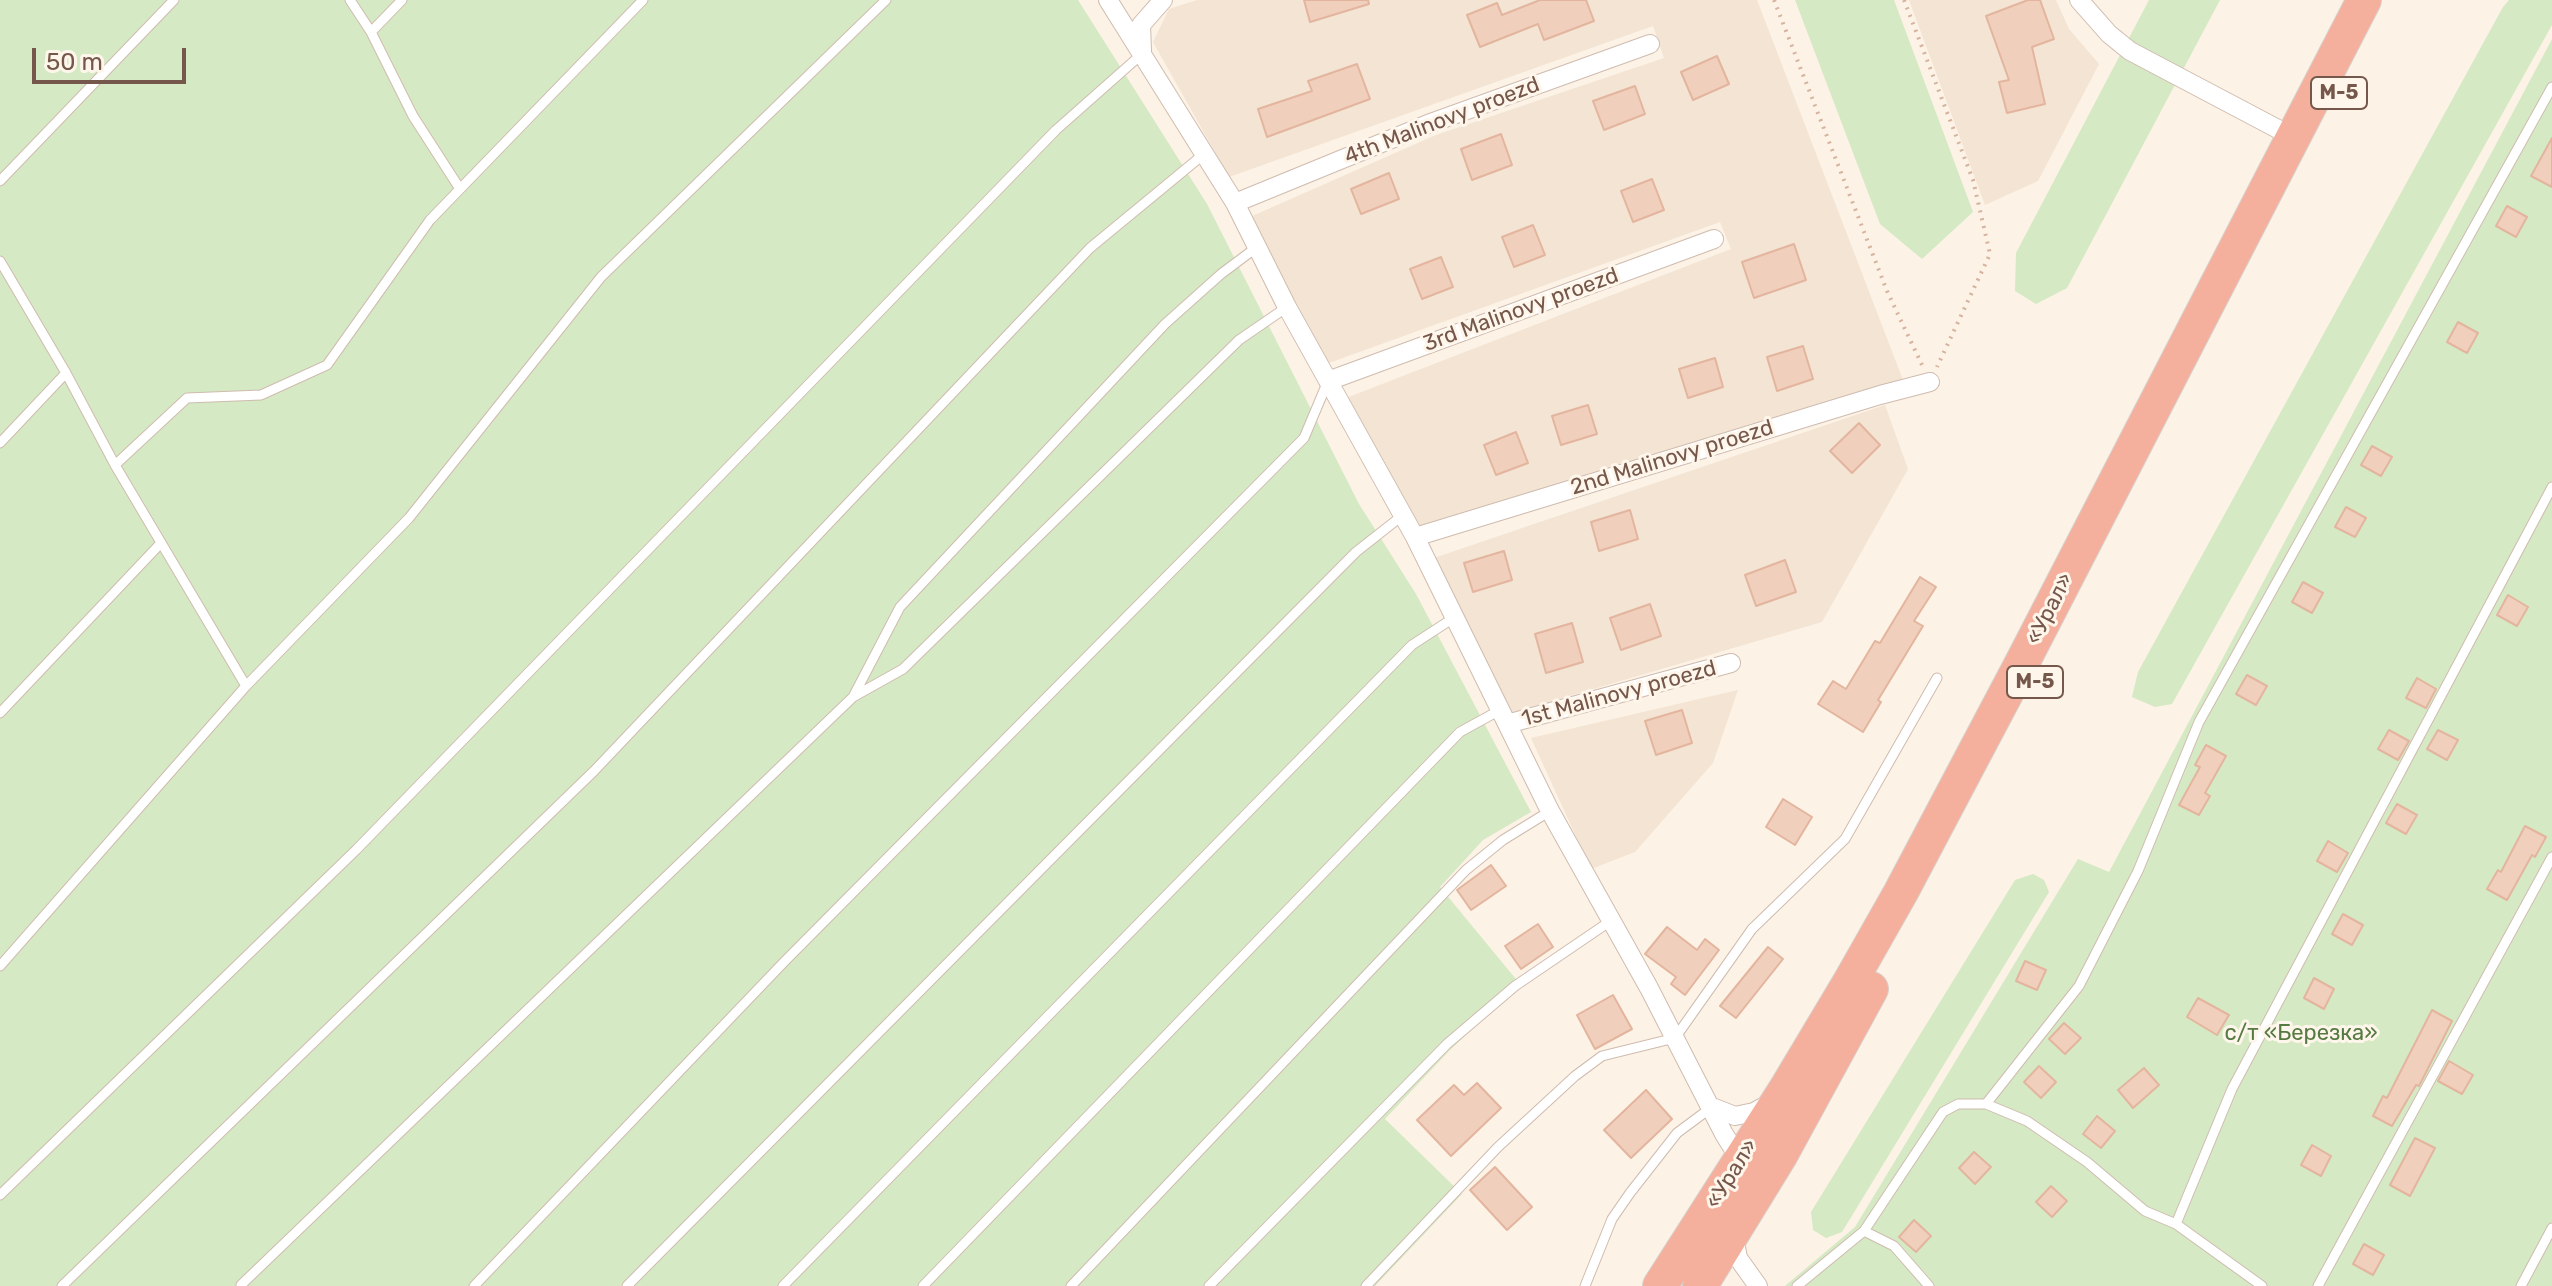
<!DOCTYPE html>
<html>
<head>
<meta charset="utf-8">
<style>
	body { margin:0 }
	#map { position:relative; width:2552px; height:1286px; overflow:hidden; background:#fcf2e5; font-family:Rubik,sans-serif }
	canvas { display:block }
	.scale { position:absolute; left:32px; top:48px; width:154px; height:36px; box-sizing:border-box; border:4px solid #75584b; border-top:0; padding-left:10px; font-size:24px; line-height:28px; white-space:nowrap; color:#75584b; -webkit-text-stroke:6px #fff6eb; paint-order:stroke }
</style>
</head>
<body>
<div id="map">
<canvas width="2552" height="1286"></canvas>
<div class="scale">50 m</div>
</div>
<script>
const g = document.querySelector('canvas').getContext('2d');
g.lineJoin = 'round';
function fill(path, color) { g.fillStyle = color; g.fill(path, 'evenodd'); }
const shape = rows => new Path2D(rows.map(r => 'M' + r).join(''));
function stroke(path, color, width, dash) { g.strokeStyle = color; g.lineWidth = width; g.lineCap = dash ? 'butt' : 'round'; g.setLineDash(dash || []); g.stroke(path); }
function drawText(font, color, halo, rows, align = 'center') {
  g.font = font + ' Rubik,sans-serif'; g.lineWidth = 6; g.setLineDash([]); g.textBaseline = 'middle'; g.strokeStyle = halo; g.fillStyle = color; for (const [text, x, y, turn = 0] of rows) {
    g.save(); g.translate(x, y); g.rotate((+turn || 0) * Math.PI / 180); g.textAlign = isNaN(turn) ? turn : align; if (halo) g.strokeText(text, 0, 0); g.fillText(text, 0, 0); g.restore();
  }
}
const residential = shape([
	[1197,0,1757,0,1903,380,1415,530,1346,398,1731,249,1720,222,1326,364,1250,217,1436,135,1664,58,1653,26,1229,177,1153,42,1169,9],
	[1909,0,2056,0,2069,29,2099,64,2038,181,1985,205],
	[1885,405,1908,469,1822,622,1508,714,1431,559],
	[1738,690,1713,763,1635,852,1591,869,1531,738]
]);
const green = shape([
	[0,0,1078,0,1207,204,1359,504,1416,594,1531,812,1483,840,1440,887,1520,984,1450,1050,1385,1119,1462,1194,1375,1286,0,1286],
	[1795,0,1894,0,1973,212,1922,259,1880,224],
	[2149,0,2220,0,2067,288,2036,304,2015,291,2016,253],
	[2509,0,2552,0,2552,25,2172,704,2155,707,2132,697,2138,672,2503,7],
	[2552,39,2552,1286,1785,1286,1855,1227,2078,859,2109,872],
	[2033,874,2044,880,2049,892,1842,1232,1826,1238,1813,1230,1811,1212,2015,880]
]);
const building = shape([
	[1304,0,1368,0,1369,4,1310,22,1304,0],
	[1540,0,1586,0,1594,21,1544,40,1538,24,1480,47,1467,15,1497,3,1502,15,1540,0],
	[2028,0,2040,0,2054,39,2032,47,2045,104,2007,113,1999,82,2009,80,1986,16,2028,0],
	[1717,56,1729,84,1693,100,1681,72,1717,56],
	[1357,64,1370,99,1267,137,1258,109,1312,91,1308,81,1357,64],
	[1635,86,1645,114,1604,130,1593,101,1635,86],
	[1501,134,1512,165,1472,180,1461,149,1501,134],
	[2552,138,2552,187,2531,176,2552,138],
	[1389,173,1399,199,1361,214,1351,189,1389,173],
	[1652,179,1664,210,1633,222,1621,191,1652,179],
	[2507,206,2527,217,2516,237,2496,226,2507,206],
	[1533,225,1545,255,1514,267,1502,237,1533,225],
	[1794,244,1806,280,1754,298,1742,262,1794,244],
	[1441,257,1453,287,1422,299,1410,269,1441,257],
	[2458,322,2478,333,2467,353,2447,342,2458,322],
	[1803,346,1813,379,1777,391,1767,357,1803,346],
	[1715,358,1723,387,1688,398,1679,369,1715,358],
	[1588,405,1597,434,1561,445,1552,416,1588,405],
	[1859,423,1880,445,1852,473,1830,451,1859,423],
	[1516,432,1528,463,1496,475,1484,445,1516,432],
	[2372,446,2392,457,2381,476,2361,465,2372,446],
	[2346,507,2366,518,2355,537,2335,527,2346,507],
	[1630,510,1638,539,1599,551,1591,522,1630,510],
	[1504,551,1512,580,1473,592,1464,563,1504,551],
	[1785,560,1796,592,1756,606,1745,575,1785,560],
	[1920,577,1936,587,1914,621,1923,626,1878,700,1881,702,1863,732,1818,704,1833,681,1846,689,1875,641,1880,643,1920,577],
	[2303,582,2323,593,2312,613,2292,602,2303,582],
	[2508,595,2528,607,2517,626,2497,615,2508,595],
	[1650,604,1661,636,1621,650,1610,618,1650,604],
	[1572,623,1583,662,1546,673,1535,634,1572,623],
	[2247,675,2267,686,2256,705,2236,694,2247,675],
	[2417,678,2436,689,2426,708,2406,698,2417,678],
	[1682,710,1692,743,1656,755,1645,721,1682,710],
	[2389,730,2409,741,2398,760,2378,749,2389,730],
	[2438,730,2458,740,2447,760,2427,749,2438,730],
	[2206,745,2226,756,2205,793,2210,796,2199,815,2179,805,2200,767,2195,765,2206,745],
	[1783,799,1812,817,1795,845,1766,827,1783,799],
	[2397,804,2417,815,2406,834,2386,823,2397,804],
	[2525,826,2546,837,2535,857,2532,855,2507,900,2487,889,2498,870,2501,872,2525,826],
	[2328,841,2348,853,2337,872,2317,861,2328,841],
	[1491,865,1506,886,1471,910,1457,890,1491,865],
	[2343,914,2363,925,2352,945,2332,934,2343,914],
	[1538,924,1553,947,1521,969,1505,946,1538,924],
	[1667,927,1697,950,1705,939,1719,950,1685,995,1671,984,1676,977,1645,954,1667,927],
	[1768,947,1783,959,1736,1018,1720,1006,1768,947],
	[2025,961,2046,970,2037,990,2016,981,2025,961],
	[2314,978,2334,989,2324,1009,2304,998,2314,978],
	[1613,995,1632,1029,1595,1049,1577,1015,1613,995],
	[2198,998,2229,1015,2217,1035,2187,1017,2198,998],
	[2432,1010,2452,1021,2419,1086,2416,1085,2392,1126,2373,1116,2383,1096,2387,1098,2432,1010],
	[2064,1023,2081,1038,2065,1054,2049,1039,2064,1023],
	[2449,1061,2473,1075,2462,1094,2438,1081,2449,1061],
	[2039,1066,2056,1082,2041,1098,2024,1082,2039,1066],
	[2144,1068,2159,1085,2133,1108,2118,1090,2144,1068],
	[1477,1083,1501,1108,1451,1156,1417,1120,1454,1085,1464,1095,1477,1083],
	[1646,1090,1672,1119,1631,1158,1604,1130,1646,1090],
	[2097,1116,2115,1131,2101,1148,2083,1134,2097,1116],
	[2415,1138,2435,1148,2410,1196,2390,1185,2415,1138],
	[2312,1145,2331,1156,2321,1176,2301,1165,2312,1145],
	[1974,1152,1991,1167,1975,1184,1959,1168,1974,1152],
	[1495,1167,1532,1207,1507,1230,1470,1190,1495,1167],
	[2051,1186,2067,1201,2052,1217,2036,1202,2051,1186],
	[1914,1220,1931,1236,1916,1252,1899,1237,1914,1220],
	[2364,1244,2384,1255,2373,1275,2353,1264,2364,1244]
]);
const path = shape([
	[1774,0,1887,291,1922,365],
	[1904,0,1973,180,1990,254,1937,367]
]);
const lane = shape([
	[350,0,371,32,413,116,460,189],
	[371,32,402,0],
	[0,181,174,0],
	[0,261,66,373,115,465,246,686],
	[0,443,66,373],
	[115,465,187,398,261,395,327,365,430,220,643,0],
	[853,697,900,607,1165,324,1221,274,1257,247],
	[0,713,161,543],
	[0,966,246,686,409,518,601,277,886,0],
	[1986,1104,2027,1121,2087,1162,2145,1211,2176,1224,2262,1286],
	[0,1195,356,850,1056,130,1143,53],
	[2176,1224,2232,1089,2552,487],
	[1864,1231,1894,1246,1929,1286],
	[62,1286,594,771,1090,248,1204,154],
	[242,1286,241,1285,853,697,903,669,1239,340,1287,307],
	[474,1286,784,962,1304,438,1328,381],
	[627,1286,1356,552,1403,515],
	[783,1286,1412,645,1455,617],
	[923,1286,1460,732,1500,710],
	[1071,1286,1466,870,1503,840,1550,811],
	[1209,1286,1447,1044,1515,986,1612,920],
	[1366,1286,1498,1147,1575,1076,1602,1056,1675,1038,1752,929,1845,839,1937,678],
	[1585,1286,1612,1219,1630,1193,1677,1133,1712,1107],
	[1797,1286,1864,1231,1943,1112,1958,1104,1986,1104,2079,986,2138,871,2199,722,2552,87],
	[2318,1286,2552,857],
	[2521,1286,2552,1228]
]);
const street = shape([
	[1108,0,1235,203,1287,307,1415,537,1550,811,1649,988,1724,1134,1734,1150,1746,1160],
	[2079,0,2109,34,2130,51,2293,137],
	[1142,51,1141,25,1163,0],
	[1235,203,1428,124,1650,44],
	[1328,381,1714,239],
	[1415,537,1880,395,1930,382],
	[1507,724,1731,663],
	[1712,1107,1735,1116,1754,1112,1772,1102],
	[1734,1236,1738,1258,1758,1286]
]);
const highway = shape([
	[1660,1286,1786,1089,1850,982,1901,892,2022,663,2364,0],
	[1700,1286,1781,1154,1871,989]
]);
const shields = [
	[2339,93,56],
	[2035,682,56]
];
const shieldNames = [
	["М-5",2339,93],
	["М-5",2035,682]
];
const streetNames = [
	["4th Malinovy proezd",1442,121,-21],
	["3rd Malinovy proezd",1521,310,-20],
	["2nd Malinovy proezd",1672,458,-17],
	["«Урал»",2050,609,-63],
	["1st Malinovy proezd",1619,694,-15],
	["«Урал»",1732,1174,-58]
];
const parkNames = [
	["с/т «Березка»",2301,1034]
];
fill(residential, '#f3e4d4');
fill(green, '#d5e9c4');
fill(building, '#f1cfbd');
stroke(building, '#e3b59e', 2);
stroke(lane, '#cfbcaf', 11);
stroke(street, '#cfbcaf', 20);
stroke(highway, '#d8d0cd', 36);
stroke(path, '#d6b3a0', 4, [2, 6]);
stroke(lane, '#fff', 9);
stroke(street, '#fff', 18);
stroke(highway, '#f5b09d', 34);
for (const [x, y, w] of shields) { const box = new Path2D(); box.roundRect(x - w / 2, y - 16, w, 32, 6); g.fillStyle = '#fff6eb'; g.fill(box); stroke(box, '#75584b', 2); }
drawText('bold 20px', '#75584b', null, shieldNames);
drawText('22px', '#75584b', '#fff6eb', streetNames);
drawText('22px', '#557a42', '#fff6eb', parkNames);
</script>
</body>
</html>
